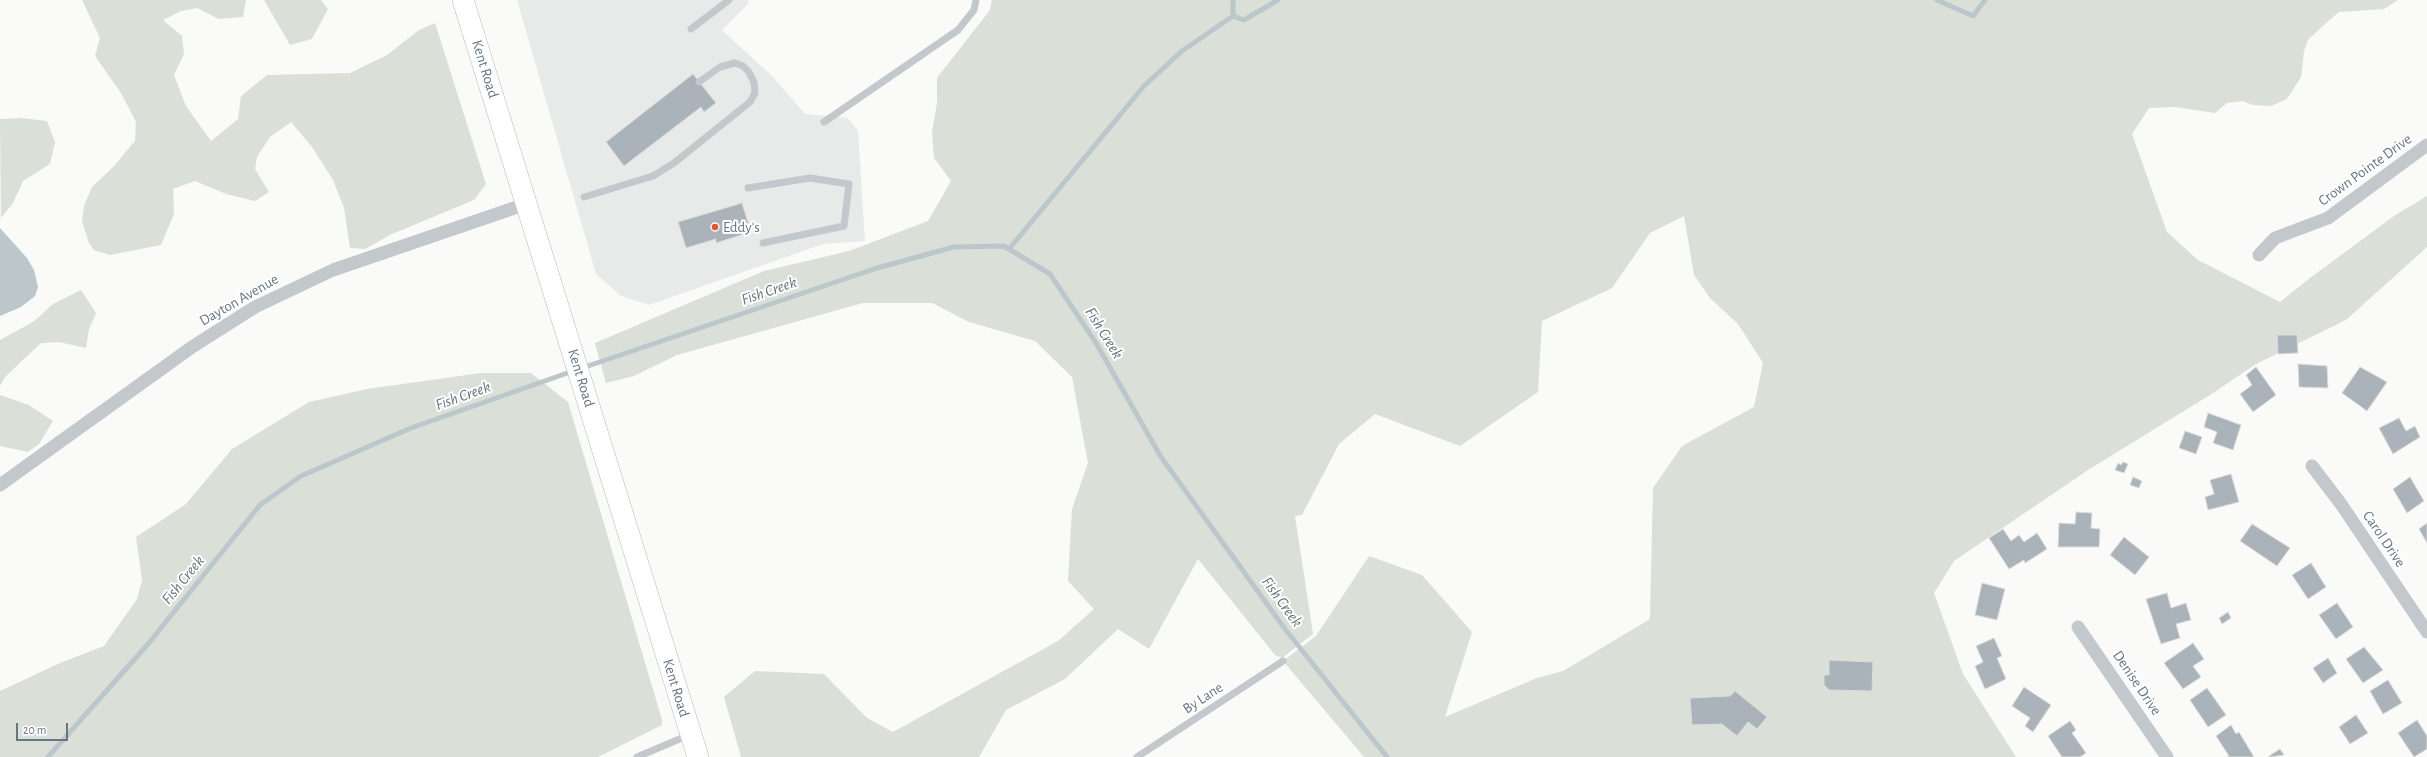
<!DOCTYPE html>
<html>
<head>
<meta charset="utf-8">
<style>
	body { margin:0 }
	#map { position:relative; width:2427px; height:757px; overflow:hidden; background:#fafaf8; font-family:"Alegreya Sans",sans-serif }
	canvas { display:block }
	.scale { position:absolute; left:16px; top:723px; width:52px; height:18px; box-sizing:border-box; border:2px solid #657683; border-top:0; padding-left:5px; font-size:12px; line-height:14px; white-space:nowrap; color:#657683; -webkit-text-stroke:3px #fff; paint-order:stroke }
</style>
</head>
<body>
<div id="map">
<canvas width="2427" height="757"></canvas>
<div class="scale">20 m</div>
</div>
<script>
const g = document.querySelector('canvas').getContext('2d');
g.lineJoin = 'round';
function fill(path, color) { g.fillStyle = color; g.fill(path, 'evenodd'); }
const shape = rows => new Path2D(rows.map(r => 'M' + r).join(''));
function stroke(path, color, width, dash) { g.strokeStyle = color; g.lineWidth = width; g.lineCap = dash ? 'butt' : 'round'; g.setLineDash(dash || []); g.stroke(path); }
function drawText(font, color, halo, rows, align = 'center') {
  g.font = font + ' "Alegreya Sans",sans-serif'; g.lineWidth = 4; g.setLineDash([]); g.textBaseline = 'middle'; g.strokeStyle = halo; g.fillStyle = color; for (const [text, x, y, turn = 0] of rows) {
    g.save(); g.translate(x, y); g.rotate((+turn || 0) * Math.PI / 180); g.textAlign = isNaN(turn) ? turn : align; if (halo) g.strokeText(text, 0, 0); g.fillText(text, 0, 0); g.restore();
  }
}
const built = shape([
	[517,0,747,0,749,3,722,30,771,75,805,114,848,118,858,131,865,241,823,244,649,305,621,296,596,274]
]);
const green = shape([
	[82,0,246,0,243,17,219,19,197,8,181,11,163,20,182,36,184,54,174,75,186,106,211,141,238,119,241,96,267,75,350,73,387,55,419,30,435,23,486,184,474,200,392,234,365,249,350,248,344,208,333,180,312,147,291,122,270,137,257,157,255,169,269,192,255,201,226,194,195,181,173,189,174,214,161,245,110,255,94,250,89,243,82,221,84,206,92,187,114,166,135,141,136,122,121,93,95,56,100,38],
	[264,0,321,0,328,9,312,39,290,45],
	[992,0,2398,0,2384,9,2339,12,2326,23,2308,40,2304,51,2301,77,2287,99,2271,106,2253,105,2243,101,2227,103,2215,113,2175,107,2149,108,2132,134,2167,232,2198,260,2280,302,2310,278,2394,216,2427,196,2427,247,2346,320,2256,364,2210,395,2088,470,1954,561,1934,593,1963,674,2016,757,1364,757,1283,661,1316,636,1369,556,1422,575,1472,632,1445,717,1537,678,1563,671,1650,619,1653,488,1682,446,1754,407,1763,363,1738,324,1710,298,1694,275,1684,216,1650,233,1612,288,1542,321,1538,392,1460,446,1375,414,1339,444,1302,515,1295,516,1313,634,1282,658,1275,655,1198,559,1149,649,1118,629,1065,679,1006,710,979,757,741,757,724,697,755,671,824,674,867,718,893,732,1058,641,1094,609,1068,581,1072,509,1088,463,1072,377,1035,341,969,322,932,303,863,303,677,355,634,376,606,383,595,343,764,271,849,251,928,221,951,181,934,158,932,132,937,103,937,78,990,10],
	[21,118,47,121,55,142,50,164,23,181,13,203,1,218,0,119],
	[81,290,96,313,89,329,86,348,59,342,41,343,5,377,0,386,0,340,33,322,53,304],
	[481,373,531,373,568,402,662,720,662,725,598,757,0,757,0,691,60,663,104,646,137,599,142,580,136,537,186,504,232,449,309,402,367,389],
	[0,395,29,405,53,421,39,444,28,452,0,446]
]);
const water = shape([
	[0,228,27,258,34,270,38,287,35,296,21,307,0,316]
]);
const stream = shape([
	[1233,0,1233,16],
	[1937,0,1973,16,1985,0],
	[1009,249,1144,86,1182,51,1233,16,1244,20,1278,0],
	[582,368,877,268,954,247,1004,246,1050,274,1096,343,1161,457,1285,629,1387,757],
	[48,757,148,644,260,505,301,476,411,428,573,371]
]);
const building = shape([
	[693,74,716,103,704,112,701,107,624,166,606,142,693,74],
	[742,203,751,232,716,243,716,239,686,248,678,222,742,203],
	[2277,335,2297,335,2298,353,2278,354,2277,335],
	[2298,364,2327,366,2328,388,2299,387,2298,364],
	[2256,367,2276,395,2253,412,2240,394,2252,385,2246,375,2256,367],
	[2360,367,2387,382,2367,411,2342,393,2360,367],
	[2208,413,2241,425,2233,450,2213,443,2217,432,2204,427,2208,413],
	[2399,418,2406,431,2415,426,2420,437,2393,454,2379,428,2399,418],
	[2185,431,2202,437,2196,454,2179,448,2185,431],
	[2123,462,2128,464,2124,473,2115,470,2118,463,2121,465,2123,462],
	[2231,474,2239,502,2208,510,2205,497,2214,494,2210,480,2231,474],
	[2133,477,2142,481,2139,488,2130,485,2133,477],
	[2410,477,2424,501,2407,513,2393,489,2410,477],
	[2076,512,2092,513,2091,528,2100,529,2099,547,2058,547,2059,523,2075,524,2076,512],
	[2427,523,2427,543,2419,529,2427,523],
	[2252,524,2290,548,2277,566,2240,541,2252,524],
	[2003,529,2011,541,2019,535,2024,542,2037,533,2047,549,2025,563,2024,560,2009,569,1989,538,2003,529],
	[2124,537,2149,557,2135,575,2110,555,2124,537],
	[2311,563,2326,587,2308,599,2292,575,2311,563],
	[1982,583,2005,589,1997,620,1975,615,1982,583],
	[2167,593,2171,608,2186,603,2191,620,2176,624,2180,638,2161,644,2146,599,2167,593],
	[2337,603,2353,627,2336,639,2319,615,2337,603],
	[2228,612,2231,618,2222,624,2219,618,2228,612],
	[1994,638,2002,656,1997,658,2006,679,1985,689,1975,666,1983,662,1976,646,1994,638],
	[2193,643,2204,659,2193,666,2201,677,2183,689,2164,663,2193,643],
	[2364,647,2383,670,2363,683,2346,659,2364,647],
	[2328,658,2337,673,2323,683,2313,668,2328,658],
	[1829,660,1873,662,1872,691,1829,690,1824,685,1824,675,1829,675,1829,660],
	[2388,680,2402,703,2383,714,2370,691,2388,680],
	[2024,687,2051,705,2033,732,2025,726,2030,718,2012,706,2024,687],
	[2207,688,2226,715,2208,727,2190,700,2207,688],
	[1735,691,1767,717,1757,729,1748,722,1737,736,1722,724,1692,725,1690,698,1730,696,1735,691],
	[2356,715,2368,733,2350,744,2339,727,2356,715],
	[2417,720,2427,736,2427,749,2414,757,2398,733,2417,720],
	[2070,721,2076,730,2072,733,2086,753,2080,757,2062,757,2048,736,2070,721],
	[2231,725,2236,734,2239,732,2254,757,2227,757,2229,756,2216,736,2231,725],
	[2280,749,2284,755,2269,757,2269,756,2280,749]
]);
const lane = shape([
	[691,29,729,0],
	[824,122,958,30,974,10,976,0],
	[748,188,810,178,849,184,844,226,763,243],
	[584,197,653,176,674,163,750,102,755,93,754,82,749,72,743,66,735,63,720,67,699,82],
	[637,757,689,735],
	[1137,757,1283,661]
]);
const street = shape([
	[2259,255,2275,238,2328,218,2427,145],
	[2312,466,2341,504,2427,632],
	[0,485,192,347,255,307,333,270,526,204],
	[2078,627,2167,757]
]);
const primary = shape([
	[463,0,698,757]
]);
const markers = [
	[715,227,4,"#e4572e"]
];
const streetNames = [
	["Kent Road",485,69,73],
	["Crown Pointe Drive",2365,170,-36],
	["Dayton Avenue",239,300,-30],
	["Kent Road",581,378,73],
	["Carol Drive",2384,539,56],
	["Denise Drive",2137,683,56],
	["Kent Road",676,688,73],
	["By Lane",1203,698,-33]
];
const poiNames = [
	["Eddy's",723,227]
];
const waterNames = [
	["Fish Creek",769,291,-19],
	["Fish Creek",1104,333,58],
	["Fish Creek",463,396,-20],
	["Fish Creek",183,580,-51],
	["Fish Creek",1282,602,54]
];
fill(built, '#e8e9e9');
fill(green, '#dadfd7');
fill(water, '#bbc7cb');
stroke(stream, '#bbc7cb', 5);
fill(building, '#aab3b9');
stroke(building, '#dcdcda', 1);
stroke(primary, '#b5babe', 22);
stroke(lane, '#c3c8cc', 7);
stroke(street, '#c3c8cc', 13);
stroke(primary, '#fff', 21);
for (const [x, y, r, color] of markers) { const dot = new Path2D(); dot.arc(x, y, r, 0, 2 * Math.PI); g.fillStyle = color; g.fill(dot); stroke(dot, '#fff', 1.5); }
drawText('15px', '#657683', '#fff', streetNames);
drawText('15px', '#657683', '#fff', poiNames, 'left');
drawText('italic 16px', '#60757c', '#fff', waterNames);
</script>
</body>
</html>
